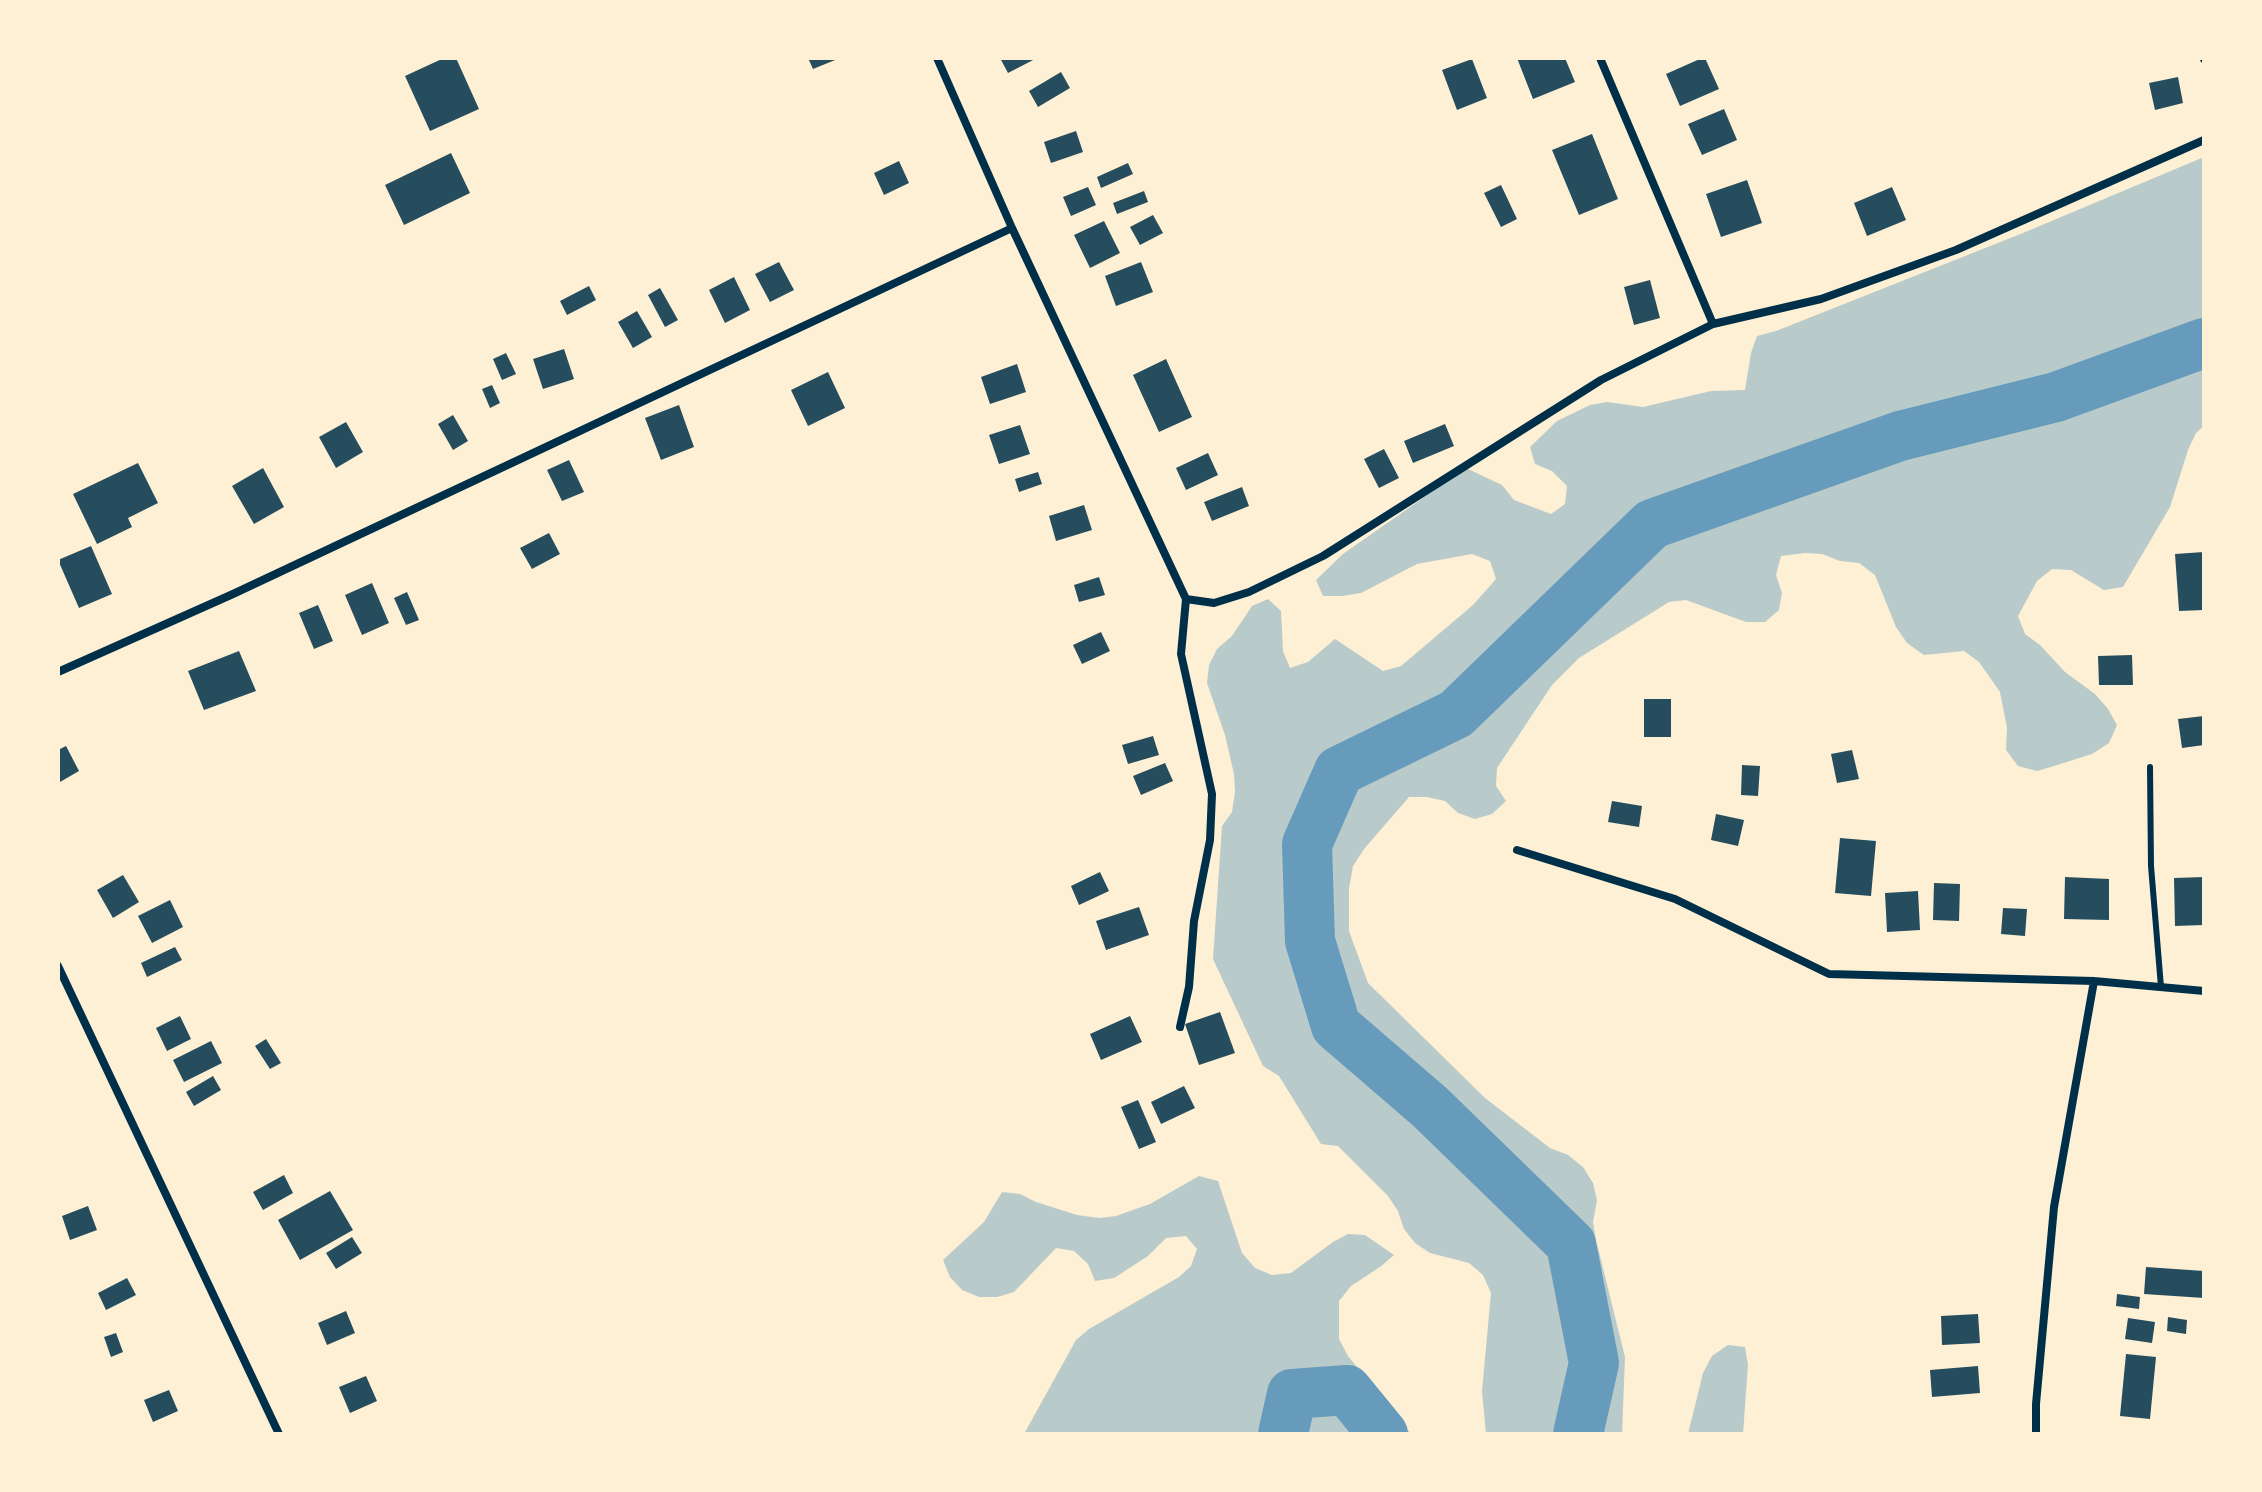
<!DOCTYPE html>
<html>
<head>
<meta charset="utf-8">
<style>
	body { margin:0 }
	#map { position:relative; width:2262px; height:1492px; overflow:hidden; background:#fdf0d5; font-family:Helvetica,sans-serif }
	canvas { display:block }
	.frame { position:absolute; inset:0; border:60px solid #fdf0d5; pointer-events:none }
</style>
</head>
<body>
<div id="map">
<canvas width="2262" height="1492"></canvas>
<div class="frame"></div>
</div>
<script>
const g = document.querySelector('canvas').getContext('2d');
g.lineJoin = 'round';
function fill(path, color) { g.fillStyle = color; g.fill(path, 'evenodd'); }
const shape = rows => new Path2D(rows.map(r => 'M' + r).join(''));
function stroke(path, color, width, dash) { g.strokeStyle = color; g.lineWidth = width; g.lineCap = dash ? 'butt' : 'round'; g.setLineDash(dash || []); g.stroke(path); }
const green = shape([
	[2204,157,2204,426,2196,433,2188,450,2170,507,2123,587,2104,590,2071,570,2052,569,2037,581,2018,616,2025,634,2040,645,2065,672,2095,694,2108,709,2117,725,2109,743,2092,754,2054,766,2037,771,2018,766,2006,750,2007,728,2000,692,1979,662,1964,651,1924,655,1907,643,1896,627,1875,575,1859,563,1840,561,1822,554,1805,553,1781,556,1776,575,1782,593,1779,610,1765,622,1746,622,1686,600,1669,602,1579,658,1552,685,1497,768,1496,786,1506,801,1492,814,1475,819,1458,813,1445,801,1427,797,1409,797,1364,849,1353,866,1349,888,1349,931,1368,983,1485,1098,1550,1148,1568,1155,1583,1167,1593,1183,1597,1200,1593,1222,1596,1240,1625,1357,1622,1434,1486,1434,1482,1391,1491,1293,1483,1275,1469,1263,1430,1253,1415,1243,1404,1229,1398,1211,1388,1196,1338,1146,1321,1144,1279,1076,1263,1066,1213,959,1222,826,1232,812,1235,792,1234,774,1225,735,1207,683,1209,665,1217,649,1232,636,1252,606,1268,599,1281,611,1283,651,1290,668,1308,662,1335,639,1383,671,1401,666,1473,605,1496,579,1490,561,1472,554,1417,564,1361,593,1342,596,1323,596,1316,580,1343,554,1466,468,1502,485,1514,500,1551,514,1565,504,1567,486,1552,471,1535,464,1530,447,1557,421,1590,405,1607,402,1643,407,1711,391,1745,390,1751,353,1757,336,1776,331,2023,233],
	[1199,1176,1218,1181,1242,1253,1255,1268,1272,1275,1291,1273,1333,1242,1348,1234,1365,1235,1394,1255,1380,1267,1351,1286,1339,1301,1339,1339,1348,1356,1411,1434,1024,1434,1076,1340,1089,1329,1179,1277,1191,1266,1197,1249,1186,1236,1166,1238,1148,1256,1114,1278,1095,1281,1088,1264,1074,1251,1056,1248,1014,1292,997,1297,979,1297,962,1290,950,1277,943,1260,984,1222,1002,1192,1020,1194,1036,1202,1077,1215,1099,1218,1116,1216,1150,1204],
	[1728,1345,1745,1347,1748,1365,1743,1434,1688,1434,1703,1373,1712,1356]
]);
const river = shape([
	[1283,1434,1292,1394,1347,1390,1383,1434],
	[1578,1434,1594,1363,1571,1244,1430,1107,1336,1026,1310,941,1307,844,1339,771,1456,714,1652,524,1900,436,2056,397,2204,343]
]);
const building = shape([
	[444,58,456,58,479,109,430,131,405,76],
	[808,58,840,58,813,69],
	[1000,58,1037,58,1008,73],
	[1517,58,1565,58,1575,82,1533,99],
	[1702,58,1705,58,1719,89,1680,106,1666,74],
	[1472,59,1487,98,1457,110,1442,70],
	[1061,72,1070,88,1038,107,1029,91],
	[2178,77,2183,103,2155,110,2149,83],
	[1724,109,1737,140,1702,155,1688,124],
	[1076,131,1083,152,1051,163,1044,142],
	[1592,134,1618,199,1579,215,1552,150],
	[451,153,470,193,404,225,385,185],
	[899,161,909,183,884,195,874,173],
	[1128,163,1133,174,1101,188,1097,177],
	[1747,180,1762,223,1721,237,1706,194],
	[1501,185,1517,219,1501,227,1484,193],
	[1088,187,1096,205,1071,216,1063,197],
	[1892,187,1906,220,1867,236,1854,203],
	[1144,191,1148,202,1117,214,1113,203],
	[1153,215,1163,233,1140,245,1130,227],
	[1104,221,1120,253,1090,268,1074,235],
	[779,262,794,290,770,302,755,274],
	[1141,262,1153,292,1116,306,1105,276],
	[734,277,750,310,725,323,709,290],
	[1650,280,1660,318,1634,325,1624,287],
	[589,286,596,300,567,315,560,301],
	[660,288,678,320,665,327,648,295],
	[637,311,652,337,633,348,618,322],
	[564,349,574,379,543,389,533,359],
	[506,353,516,374,502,380,493,359],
	[1166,359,1192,417,1159,432,1133,375],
	[1017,364,1026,392,990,404,981,377],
	[828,372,845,408,808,426,791,390],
	[492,385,500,403,490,408,482,389],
	[679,405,694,447,661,460,645,418],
	[453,415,468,441,453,450,438,424],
	[346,422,363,452,336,468,319,437],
	[1445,424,1454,446,1413,463,1404,441],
	[1020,425,1030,454,999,464,989,435],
	[1384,449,1399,478,1379,488,1364,459],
	[1208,453,1218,475,1186,490,1176,468],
	[569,460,584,492,562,501,547,470],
	[138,463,158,503,128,518,132,527,97,544,73,494],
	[263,468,284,507,254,524,232,486],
	[1038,472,1042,484,1019,492,1015,479],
	[1242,487,1249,506,1212,521,1204,502],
	[1084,505,1092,530,1056,541,1049,516],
	[549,533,560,554,532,569,520,548],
	[91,546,112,594,79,608,58,560],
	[2204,552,2204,610,2179,611,2175,554],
	[1099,577,1105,595,1079,602,1074,585],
	[372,583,389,623,362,635,345,595],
	[407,592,419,620,406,625,394,598],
	[318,605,333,641,314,649,299,613],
	[1101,632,1110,651,1082,664,1073,645],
	[239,651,256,691,204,710,188,671],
	[2132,655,2133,685,2099,685,2098,656],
	[1644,699,1671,699,1671,737,1644,737],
	[2204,716,2204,745,2182,748,2178,719],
	[1153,736,1159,755,1128,764,1122,745],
	[66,746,79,771,60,782,58,750],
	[1852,750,1859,779,1837,783,1831,754],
	[1165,763,1173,781,1141,795,1133,776],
	[1742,765,1760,766,1758,796,1741,795],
	[1612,801,1642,806,1639,827,1608,822],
	[1716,814,1744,820,1738,846,1711,840],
	[1840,838,1876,841,1871,896,1835,893],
	[1100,872,1109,891,1079,905,1071,886],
	[123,875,139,902,113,918,97,890],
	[2065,877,2109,879,2109,920,2064,919],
	[2204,877,2204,925,2175,926,2174,878],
	[1934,883,1960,884,1959,921,1933,920],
	[1918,891,1920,930,1887,932,1885,893],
	[170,900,183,927,152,943,138,916],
	[1139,907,1149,935,1106,950,1096,921],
	[2003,908,2027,909,2025,936,2001,934],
	[175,947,182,960,147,977,141,963],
	[1220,1012,1235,1053,1199,1065,1185,1024],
	[180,1016,191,1039,167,1051,156,1028],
	[1130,1016,1142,1042,1101,1060,1090,1034],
	[266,1039,281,1063,270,1069,255,1046],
	[211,1041,222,1063,184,1082,173,1060],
	[213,1076,221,1090,194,1106,186,1092],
	[1184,1086,1195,1108,1161,1124,1151,1102],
	[1138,1100,1156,1142,1139,1149,1121,1107],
	[284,1175,293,1193,263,1210,253,1192],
	[330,1191,353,1230,300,1260,278,1220],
	[88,1206,97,1230,70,1240,62,1216],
	[352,1237,362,1253,336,1269,326,1253],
	[2146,1267,2204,1271,2204,1298,2144,1294],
	[127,1278,136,1295,106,1310,98,1293],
	[2117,1294,2140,1297,2139,1309,2116,1306],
	[346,1311,355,1333,327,1345,318,1323],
	[1978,1314,1980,1343,1942,1345,1941,1316],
	[2168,1317,2187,1320,2186,1334,2167,1331],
	[2128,1318,2155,1322,2152,1343,2125,1339],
	[116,1333,123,1352,111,1357,104,1337],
	[2126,1354,2156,1357,2150,1419,2120,1416],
	[1978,1366,1980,1393,1932,1397,1930,1370],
	[366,1376,377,1401,350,1413,339,1387],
	[169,1390,178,1411,153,1422,144,1400]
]);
const service = shape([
	[2150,767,2151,866,2161,987]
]);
const minor = shape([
	[937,58,1012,228,1186,599,1181,654,1212,794,1210,840,1194,921,1189,987,1180,1027],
	[1600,58,1713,324],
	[2204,58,2204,59],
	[1186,599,1214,603,1249,592,1323,556,1601,380,1713,324,1821,299,1956,250,2204,140],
	[58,672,233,594,1012,228],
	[1517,850,1675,899,1829,974,2094,981,2204,991],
	[58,966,279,1434],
	[2036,1434,2036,1404,2054,1207,2094,981]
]);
fill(green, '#b9caca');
stroke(river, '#669bbc', 50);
fill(building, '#264d5e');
stroke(service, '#003049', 6);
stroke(minor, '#003049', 8);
</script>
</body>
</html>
